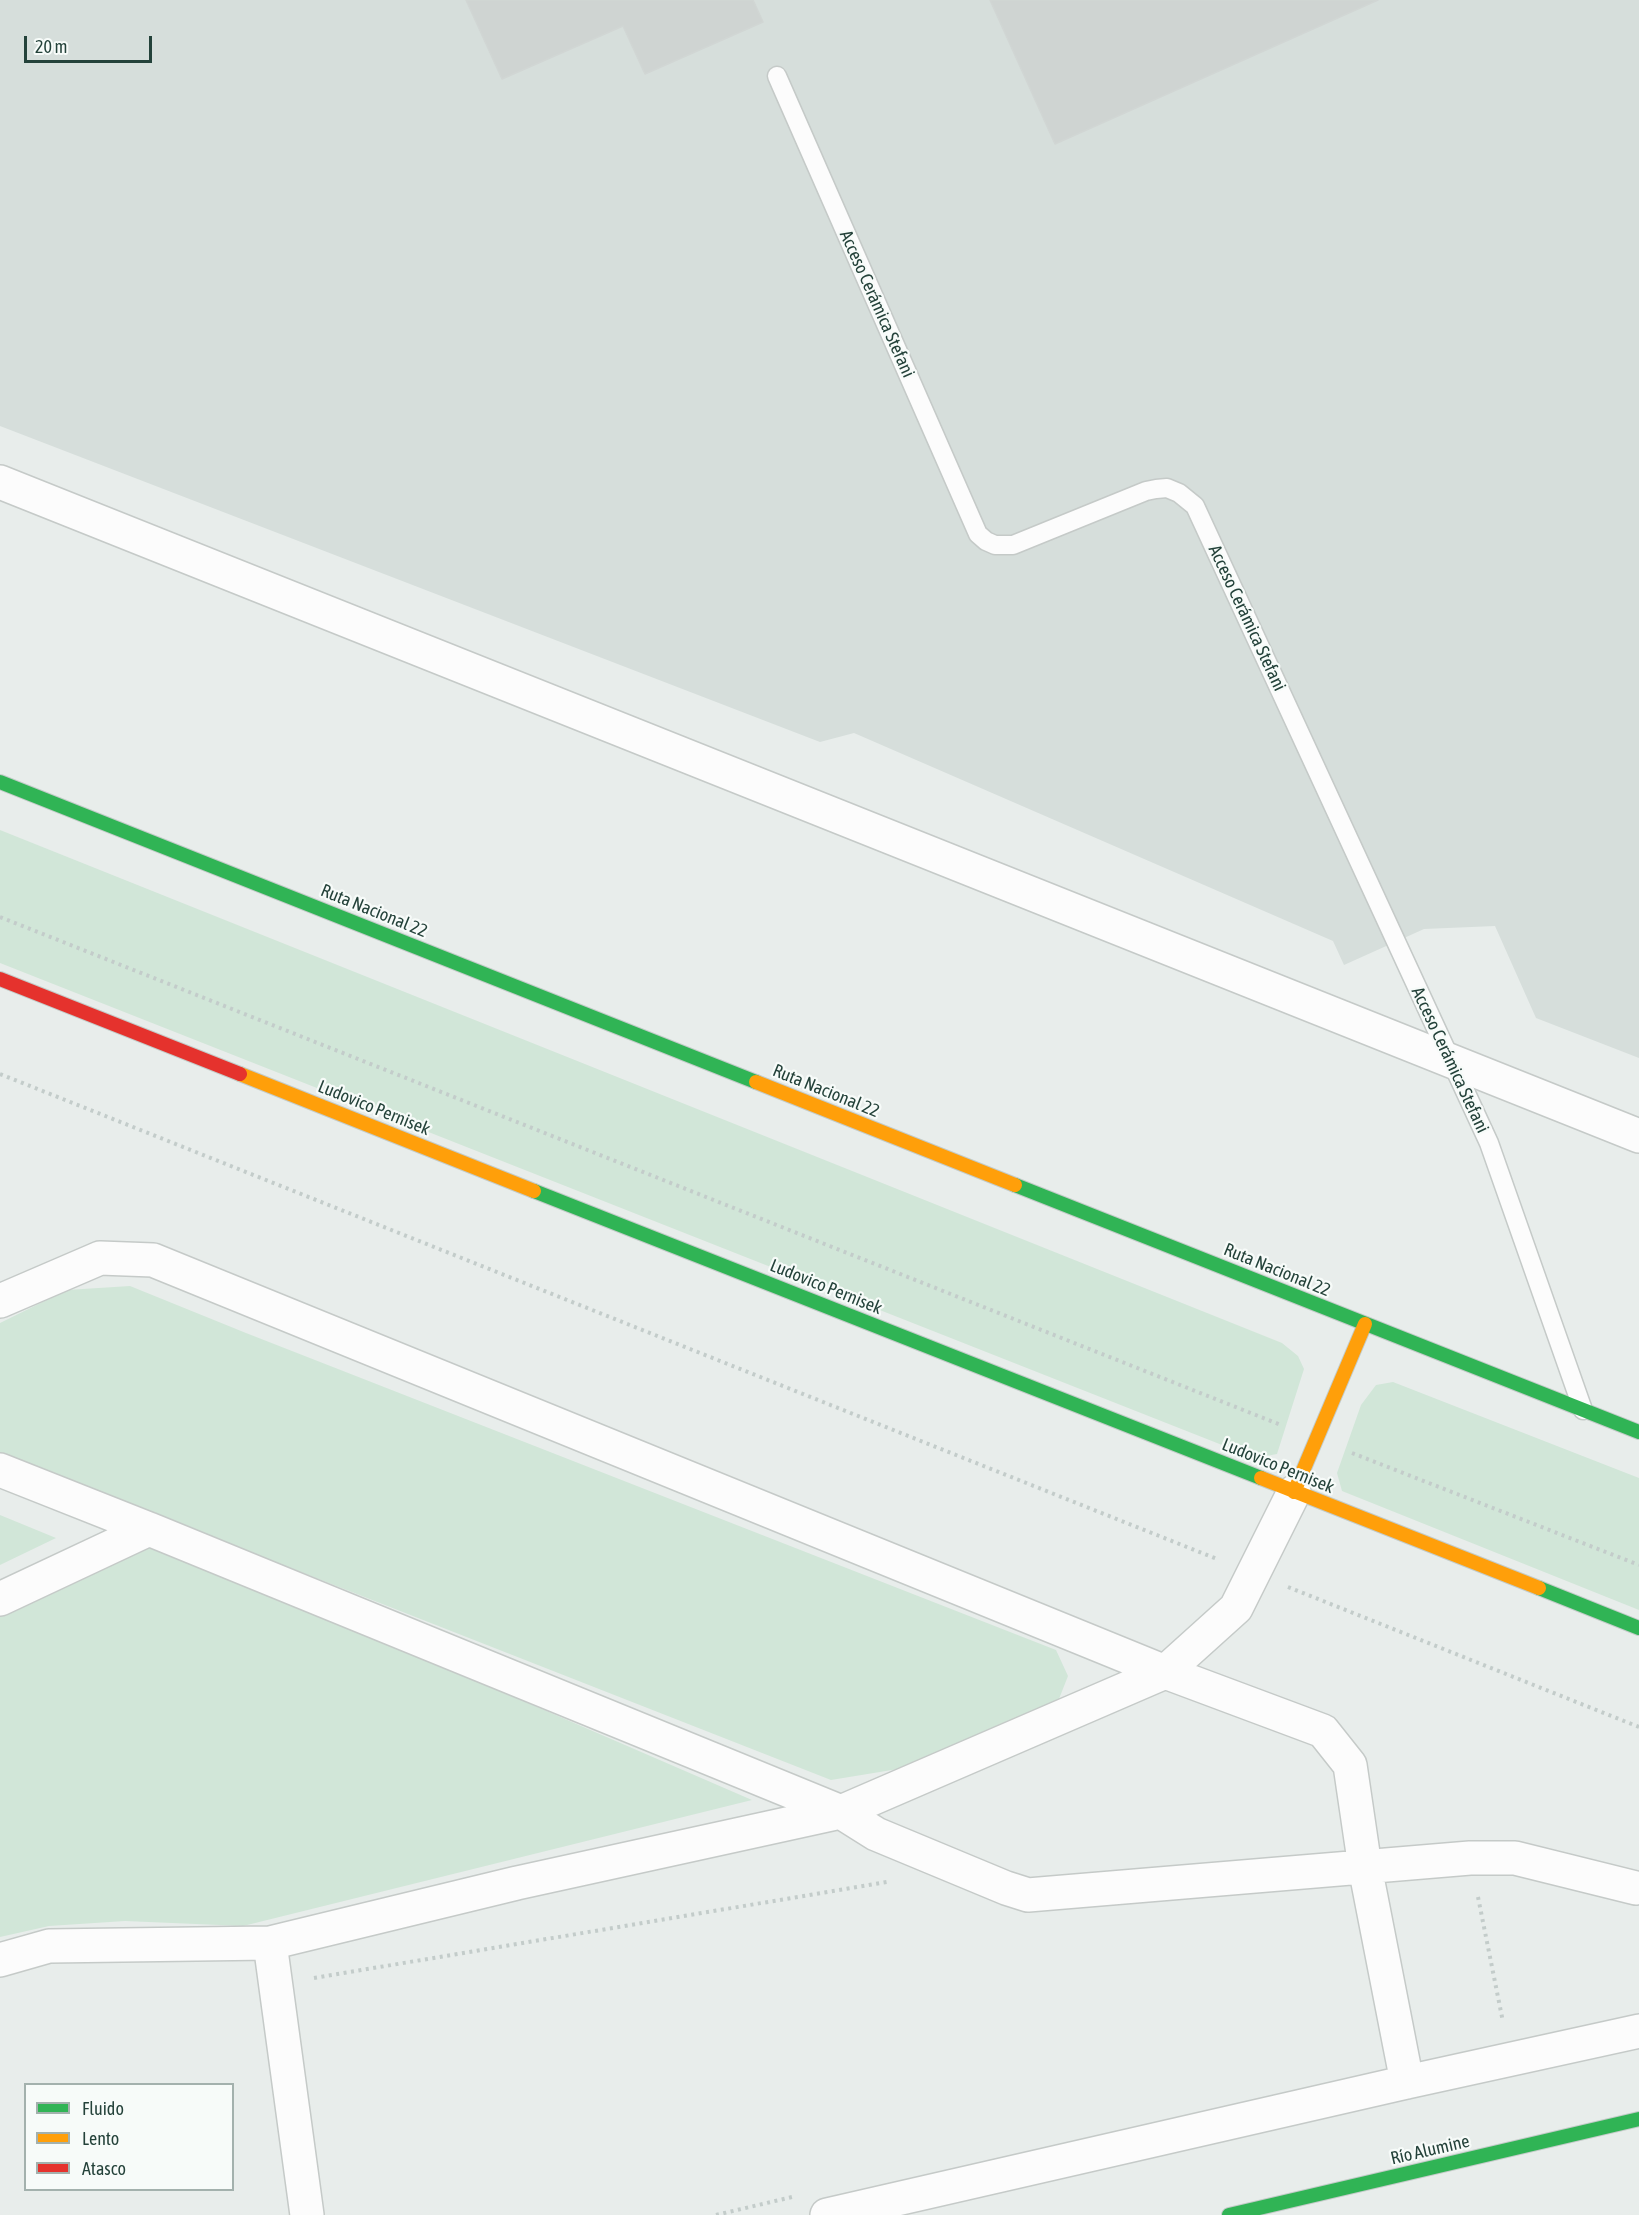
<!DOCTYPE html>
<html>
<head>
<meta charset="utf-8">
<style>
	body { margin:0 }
	#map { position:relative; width:1639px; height:2215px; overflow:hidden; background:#e8edeb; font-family:"Asap Condensed",sans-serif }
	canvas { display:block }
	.legend { position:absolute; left:24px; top:2083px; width:210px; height:108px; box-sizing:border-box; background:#f7fbf9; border:2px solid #a3b1ad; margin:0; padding:8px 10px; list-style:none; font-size:18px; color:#24423a }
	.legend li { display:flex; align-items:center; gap:12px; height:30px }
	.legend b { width:30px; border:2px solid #a3b1ad }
	.scale { position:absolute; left:24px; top:36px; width:128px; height:27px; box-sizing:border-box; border:3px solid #24423a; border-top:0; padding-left:8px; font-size:18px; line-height:21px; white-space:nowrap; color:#24423a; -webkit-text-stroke:4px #f7fbf9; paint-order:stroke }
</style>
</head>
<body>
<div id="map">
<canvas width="1639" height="2215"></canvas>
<ul class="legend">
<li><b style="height:8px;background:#30b455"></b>Fluido</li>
<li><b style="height:8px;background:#ff9f0a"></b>Lento</li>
<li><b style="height:8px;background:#e5322d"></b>Atasco</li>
</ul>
<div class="scale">20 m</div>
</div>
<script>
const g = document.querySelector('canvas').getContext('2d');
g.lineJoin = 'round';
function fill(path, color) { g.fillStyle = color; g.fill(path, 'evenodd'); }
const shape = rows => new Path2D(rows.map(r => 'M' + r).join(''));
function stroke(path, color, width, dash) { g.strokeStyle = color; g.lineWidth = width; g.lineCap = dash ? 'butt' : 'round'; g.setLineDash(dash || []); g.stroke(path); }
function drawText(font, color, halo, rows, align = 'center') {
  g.font = font + ' "Asap Condensed",sans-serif'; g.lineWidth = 4.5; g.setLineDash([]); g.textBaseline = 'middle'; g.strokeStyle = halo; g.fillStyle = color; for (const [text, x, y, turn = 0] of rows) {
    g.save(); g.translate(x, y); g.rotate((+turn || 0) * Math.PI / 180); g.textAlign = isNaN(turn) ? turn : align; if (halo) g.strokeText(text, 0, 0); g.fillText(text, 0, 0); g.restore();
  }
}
const built = shape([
	[0,0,1639,0,1639,1058,1536,1018,1495,926,1424,929,1344,965,1333,941,854,733,820,742,0,426]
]);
const green = shape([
	[0,830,1282,1343,1298,1356,1304,1369,1277,1454,1255,1458,0,963],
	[130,1286,246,1333,1056,1650,1068,1676,1057,1704,980,1734,898,1769,831,1780,0,1454,0,1323,67,1290],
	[1393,1382,1639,1478,1639,1610,1342,1491,1337,1473,1361,1405,1376,1385],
	[0,1515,56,1538,0,1565],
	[147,1538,752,1800,243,1926,125,1921,49,1926,0,1937,0,1607]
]);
const building = shape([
	[466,0,753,0,763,22,645,74,623,26,502,79,466,0],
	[990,0,1378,0,1055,144,990,0]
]);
const path = shape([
	[0,917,1281,1425],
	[0,1074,1217,1559],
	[1352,1453,1639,1565],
	[1288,1587,1639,1727],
	[1478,1897,1503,2022],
	[314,1978,887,1882],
	[716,2215,792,2197]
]);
const lane = shape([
	[777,76,978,534,986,541,995,545,1013,545,1146,491,1156,489,1167,488,1179,493,1195,506,1489,1143,1583,1410]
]);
const street = shape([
	[0,482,1639,1136],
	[0,1301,100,1258,153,1260,1165,1672,1323,1731,1350,1765,1365,1867,1407,2082],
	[0,1470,149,1529],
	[0,1599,149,1529,841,1812,876,1834,1006,1888,1028,1895,1470,1858,1515,1858,1636,1888],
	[270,1943,307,2215],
	[0,1960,49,1946,270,1943,517,1883,841,1812,1165,1672,1236,1608,1294,1492],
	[827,2215,1407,2082,1639,2031]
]);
const fast = shape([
	[0,782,756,1082],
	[1015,1185,1639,1432],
	[534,1191,1261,1478],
	[1539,1588,1639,1628],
	[1229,2215,1639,2119]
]);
const slow = shape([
	[240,1074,534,1191],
	[756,1082,1015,1185],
	[1261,1478,1539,1588],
	[1294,1492,1365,1324]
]);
const jam = shape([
	[0,979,240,1074]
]);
const streetNames = [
	["Acceso Cerámica Stefani",877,304,66],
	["Acceso Cerámica Stefani",1247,618,65],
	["Ruta Nacional 22",374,911,22],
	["Acceso Cerámica Stefani",1450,1060,65],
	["Ruta Nacional 22",826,1091,22],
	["Ludovico Pernisek",374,1108,22],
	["Ruta Nacional 22",1277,1270,22],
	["Ludovico Pernisek",826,1287,22],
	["Ludovico Pernisek",1278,1466,22],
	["Río Alumine",1430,2150,-13]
];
fill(built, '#d6dedb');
fill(green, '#d1e6d8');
fill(building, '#cfd4d2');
stroke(building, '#d1d6d4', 1.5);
stroke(lane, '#c5cac8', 21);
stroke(street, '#c5cac8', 36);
stroke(fast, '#c3cbc8', 16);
stroke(slow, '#c3cbc8', 16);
stroke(jam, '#c3cbc8', 16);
stroke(path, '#c3ccca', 4, [3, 4.5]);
stroke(lane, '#fcfcfc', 18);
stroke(street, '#fcfcfc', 33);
stroke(fast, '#30b455', 14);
stroke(slow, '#ff9f0a', 14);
stroke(jam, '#e5322d', 14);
drawText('18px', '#24423a', '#f7fbf9', streetNames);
</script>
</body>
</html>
